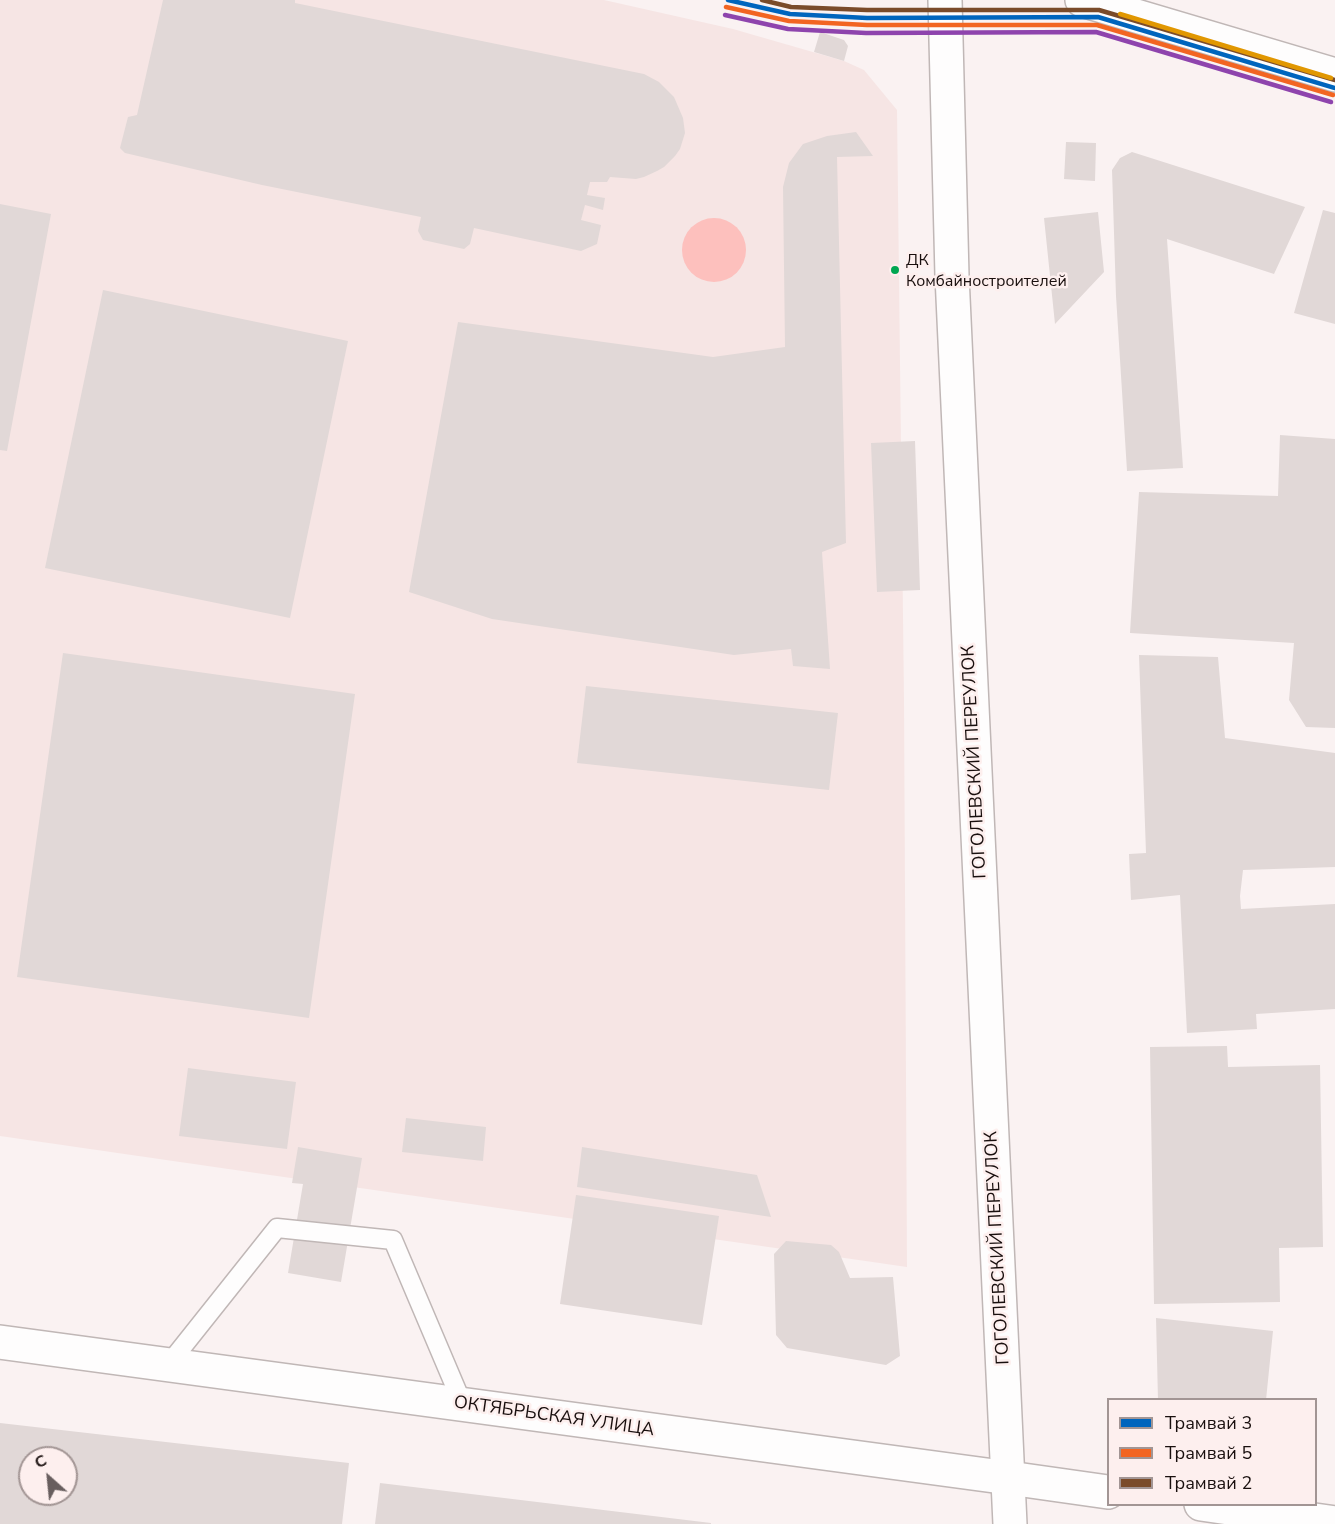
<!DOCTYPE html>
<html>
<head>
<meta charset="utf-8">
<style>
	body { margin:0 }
	#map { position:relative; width:1335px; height:1524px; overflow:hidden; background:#faf2f2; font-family:"Nunito Sans",sans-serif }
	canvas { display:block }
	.legend { position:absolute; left:1107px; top:1398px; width:210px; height:108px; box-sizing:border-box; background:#fdefee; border:2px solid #a29594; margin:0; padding:8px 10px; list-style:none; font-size:18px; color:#190f0e }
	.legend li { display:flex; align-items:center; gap:12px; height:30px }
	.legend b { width:30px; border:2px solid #a29594 }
	.north { position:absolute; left:18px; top:1446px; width:60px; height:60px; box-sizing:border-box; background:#fdefee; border:2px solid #a29594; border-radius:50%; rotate:333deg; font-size:16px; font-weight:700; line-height:24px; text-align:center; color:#190f0e }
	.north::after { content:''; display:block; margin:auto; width:21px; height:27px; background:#685e5e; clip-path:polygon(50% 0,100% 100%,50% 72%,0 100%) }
</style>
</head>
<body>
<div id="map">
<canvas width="1335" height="1524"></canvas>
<ul class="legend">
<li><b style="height:8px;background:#0065bd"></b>Трамвай 3</li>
<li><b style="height:8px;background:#f26522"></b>Трамвай 5</li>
<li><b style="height:8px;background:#7a4b2a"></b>Трамвай 2</li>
</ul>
<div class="north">С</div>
</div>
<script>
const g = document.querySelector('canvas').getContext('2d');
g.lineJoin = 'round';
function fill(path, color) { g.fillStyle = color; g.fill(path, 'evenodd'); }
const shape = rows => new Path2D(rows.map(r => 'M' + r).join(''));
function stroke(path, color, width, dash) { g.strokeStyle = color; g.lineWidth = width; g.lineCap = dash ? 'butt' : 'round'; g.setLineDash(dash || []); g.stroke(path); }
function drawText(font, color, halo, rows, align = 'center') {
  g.font = font + ' "Nunito Sans",sans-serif'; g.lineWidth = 5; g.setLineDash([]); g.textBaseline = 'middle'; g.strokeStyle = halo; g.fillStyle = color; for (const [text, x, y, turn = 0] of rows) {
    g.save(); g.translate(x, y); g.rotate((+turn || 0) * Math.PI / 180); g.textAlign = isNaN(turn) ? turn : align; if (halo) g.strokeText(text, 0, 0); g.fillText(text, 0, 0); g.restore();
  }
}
const built = shape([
	[0,0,604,0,733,29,844,61,864,70,897,110,904,700,907,1267,0,1136]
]);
const water = shape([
	'682 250a32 32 0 1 1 64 0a32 32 0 1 1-64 0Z'
]);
const building = shape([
	[163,0,295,0,295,3,644,74,659,82,674,97,683,118,685,133,680,149,675,156,664,167,657,171,644,177,636,179,610,177,607,182,590,182,587,195,605,198,603,210,585,205,581,220,601,225,597,244,581,251,474,228,470,244,464,249,423,240,418,231,421,217,262,185,125,153,120,148,128,117,137,115],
	[820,32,844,40,848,46,844,61,814,52],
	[856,132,873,156,837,157,846,543,822,552,830,669,793,666,791,649,734,655,492,619,409,592,458,322,713,357,785,347,783,187,789,163,803,144,827,136],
	[1066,142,1096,143,1095,181,1064,179],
	[1132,152,1305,207,1274,274,1167,239,1183,468,1127,471,1116,296,1112,170,1120,158],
	[0,204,51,214,7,451,0,450],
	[1323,210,1335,213,1335,324,1294,313],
	[1098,212,1104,272,1055,324,1044,218],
	[103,290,348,341,290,618,45,568],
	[1280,435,1335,439,1335,728,1306,727,1289,700,1294,643,1130,633,1139,492,1278,496],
	[915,441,920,590,877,592,871,443],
	[63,653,355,694,309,1018,17,977],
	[1139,655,1218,657,1225,738,1335,753,1335,867,1243,870,1240,896,1241,909,1335,904,1335,1009,1256,1014,1257,1029,1187,1033,1180,895,1131,900,1129,854,1146,853],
	[586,686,838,713,829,790,577,763],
	[1227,1046,1228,1067,1320,1065,1323,1247,1279,1248,1280,1302,1154,1304,1150,1047],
	[188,1068,296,1082,287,1149,179,1136],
	[406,1118,486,1127,483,1161,402,1152],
	[298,1147,362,1158,341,1282,288,1273,303,1184,292,1183],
	[582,1147,757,1175,771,1217,577,1187],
	[576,1195,719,1216,702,1325,560,1304],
	[786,1241,831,1245,839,1252,850,1278,893,1277,900,1356,886,1365,787,1348,776,1335,774,1254],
	[1156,1318,1273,1331,1266,1400,1158,1400],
	[0,1423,349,1463,342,1524,0,1524],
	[30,1458,66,1458,66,1494,30,1494],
	[380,1483,711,1523,711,1524,375,1524]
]);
const service = shape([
	[168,1365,277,1228,393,1240,463,1405]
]);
const minor = shape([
	[1082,0,1335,75],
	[1009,1478,1108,1492],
	[1201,1504,1335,1523]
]);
const tertiary = shape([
	[0,1342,1009,1478]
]);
const secondary = shape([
	[945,0,952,276,1010,1524]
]);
const tram1 = shape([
	[728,0,790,14,867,18,1098,17,1335,88]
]);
const tram2 = shape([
	[726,7,789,21,867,25,1097,25,1333,95]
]);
const tram3 = shape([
	[762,0,791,7,867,10,1099,10,1335,80]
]);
const tram4 = shape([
	[725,15,788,29,866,33,1096,32,1331,102]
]);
const tram5 = shape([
	[1120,14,1331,78]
]);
const markers = [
	[895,270,5,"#00a651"]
];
const busNames = [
	["ДК",906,261],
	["Комбайностроителей",906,282]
];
const streetNames = [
	["ГОГОЛЕВСКИЙ ПЕРЕУЛОК",975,762,-93],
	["ГОГОЛЕВСКИЙ ПЕРЕУЛОК",998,1248,-93],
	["ОКТЯБРЬСКАЯ УЛИЦА",554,1417,8]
];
fill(built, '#f6e5e4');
fill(water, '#fdc0bd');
fill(building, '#e1d8d7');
stroke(service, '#c0b7b6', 21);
stroke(minor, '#c0b7b6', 36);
stroke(tertiary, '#c0b7b6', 36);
stroke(secondary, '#c0b7b6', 36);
stroke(service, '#fefdfd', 18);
stroke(minor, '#fefdfd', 33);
stroke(tertiary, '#fefdfd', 33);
stroke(secondary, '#fefdfd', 33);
stroke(tram1, '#0065bd', 4.5);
stroke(tram2, '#f26522', 4.5);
stroke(tram3, '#7a4b2a', 4.5);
stroke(tram4, '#8e44ad', 4.5);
stroke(tram5, '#e19701', 4.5);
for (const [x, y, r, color] of markers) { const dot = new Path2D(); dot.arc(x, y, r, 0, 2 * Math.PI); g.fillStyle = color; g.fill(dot); stroke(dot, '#fdefee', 2); }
drawText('16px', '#190f0e', '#fdefee', busNames, 'left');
drawText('18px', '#190f0e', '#fdefee', streetNames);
</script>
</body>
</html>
